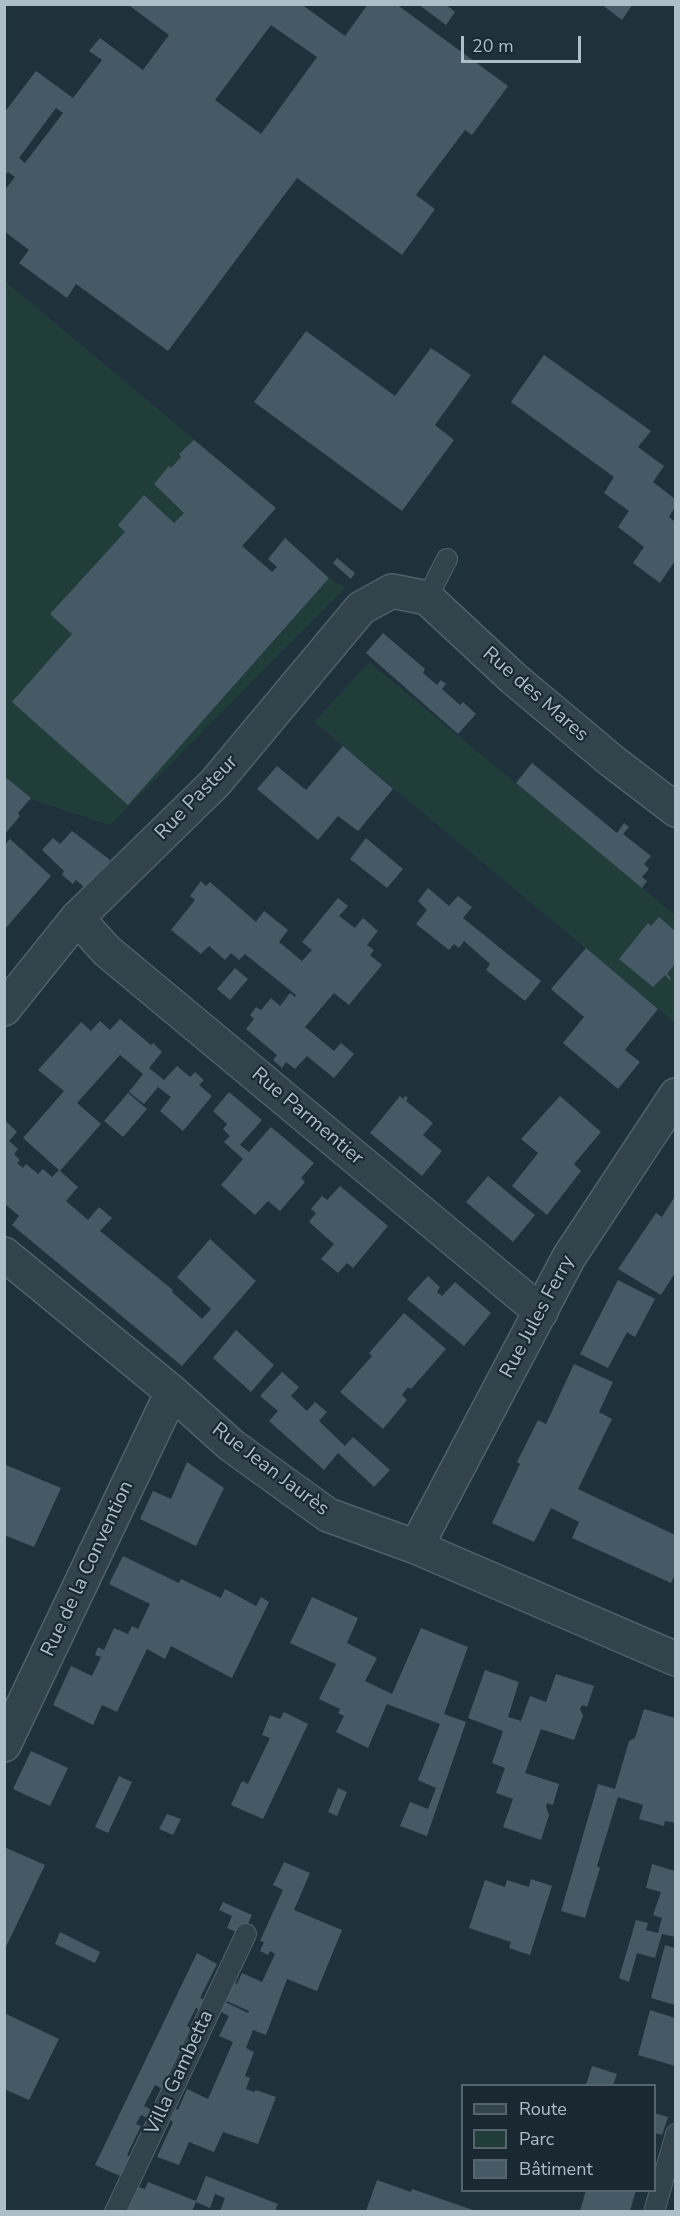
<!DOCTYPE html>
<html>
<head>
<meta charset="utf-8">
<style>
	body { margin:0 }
	#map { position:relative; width:680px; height:2216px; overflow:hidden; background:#1f323c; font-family:"Nunito Sans",sans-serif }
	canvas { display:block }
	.frame { position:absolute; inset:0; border:6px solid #aebec8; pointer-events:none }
	.legend { position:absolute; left:461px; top:2084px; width:195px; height:108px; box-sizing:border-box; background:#192831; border:2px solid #55646d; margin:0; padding:8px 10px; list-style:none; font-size:18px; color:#aebec8 }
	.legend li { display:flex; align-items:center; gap:12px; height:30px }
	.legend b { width:30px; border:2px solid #55646d }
	.scale { position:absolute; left:461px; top:36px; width:120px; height:27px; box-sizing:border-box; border:3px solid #aebec8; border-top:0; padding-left:8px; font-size:18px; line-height:21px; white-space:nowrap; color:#aebec8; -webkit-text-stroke:4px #192831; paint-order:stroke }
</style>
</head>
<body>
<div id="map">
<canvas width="680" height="2216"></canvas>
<div class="frame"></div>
<ul class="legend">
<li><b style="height:8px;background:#33434c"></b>Route</li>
<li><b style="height:16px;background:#213d3a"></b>Parc</li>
<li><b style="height:16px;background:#455a65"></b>Bâtiment</li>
</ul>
<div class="scale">20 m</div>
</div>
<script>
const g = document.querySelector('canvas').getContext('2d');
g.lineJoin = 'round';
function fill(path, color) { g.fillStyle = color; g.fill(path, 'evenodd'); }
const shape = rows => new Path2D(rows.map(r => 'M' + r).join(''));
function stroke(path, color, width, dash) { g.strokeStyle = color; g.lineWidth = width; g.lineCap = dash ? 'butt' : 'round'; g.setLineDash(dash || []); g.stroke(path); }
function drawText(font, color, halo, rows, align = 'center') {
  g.font = font + ' "Nunito Sans",sans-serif'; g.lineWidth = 4.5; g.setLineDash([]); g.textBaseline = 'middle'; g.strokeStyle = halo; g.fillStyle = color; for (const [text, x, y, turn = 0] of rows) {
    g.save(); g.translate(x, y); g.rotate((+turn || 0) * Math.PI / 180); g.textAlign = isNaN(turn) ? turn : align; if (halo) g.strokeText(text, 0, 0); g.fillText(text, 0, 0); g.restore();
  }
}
const green = shape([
	[5,281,276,508,242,546,272,572,277,567,268,559,285,538,326,576,345,588,110,825,5,791],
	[369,662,675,915,675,1023,314,722]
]);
const building = shape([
	[127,4,301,4,345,36,368,4,396,4,508,86,472,135,465,130,416,195,435,209,402,255,297,178,168,351,76,284,67,298,19,263,29,250,4,231,4,191,15,177,8,172,4,176,4,113,36,71,73,98,102,60,89,51,100,38,143,70,169,35],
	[271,25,317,57,261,134,215,100],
	[56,108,63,113,25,163,19,158],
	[418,4,445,4,455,12,446,25],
	[601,4,633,4,622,20],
	[306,331,395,396,431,348,471,375,435,425,454,440,402,511,254,402],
	[544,355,651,431,638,447,664,466,653,482,675,499,675,507,669,517,675,522,675,561,660,583,633,563,644,547,618,527,629,511,604,493,614,477,511,402],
	[194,440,276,508,242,546,272,572,277,567,268,559,285,538,329,578,128,805,12,702,72,634,50,614,125,532,118,525,144,495,174,523,184,513,154,484,169,466,171,468,181,457,179,454],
	[337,558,355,573,351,579,333,563],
	[383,633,425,669,423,673,437,685,441,680,446,684,442,689,460,705,463,702,476,714,458,734,366,653],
	[343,746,393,789,358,831,338,816,318,840,257,789,277,766,306,790],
	[532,763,617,833,624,823,629,827,623,834,651,856,644,864,649,869,642,877,647,881,642,888,516,783],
	[4,776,31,798,18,813,20,816,4,835],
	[72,831,110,860,85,888,76,880,73,884,62,875,64,871,42,850,53,838,60,844],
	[366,838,403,869,387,888,350,859],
	[10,839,51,876,4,930,4,845],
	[201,881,206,886,210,882,256,922,264,911,288,930,279,942,302,961,312,950,302,942,338,898,348,906,339,916,355,928,363,918,378,931,367,945,374,950,370,955,382,965,349,1005,334,993,305,1027,334,1051,341,1043,354,1054,334,1078,307,1056,295,1069,286,1062,282,1068,273,1060,277,1055,246,1029,254,1019,250,1015,256,1007,261,1010,271,998,280,1006,290,993,295,997,296,995,245,954,239,960,231,953,225,960,209,946,201,954,171,930,195,900,190,896],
	[428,888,449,906,458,896,472,907,463,918,541,981,525,1001,486,970,490,964,464,941,459,948,454,944,449,950,416,924,427,910,418,901],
	[659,917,675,931,675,964,667,974,671,978,670,980,665,975,653,987,619,959,648,923,651,926],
	[586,948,658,1009,625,1050,640,1062,618,1089,563,1043,584,1017,551,989],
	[235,968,248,979,230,1000,217,989],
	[120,1019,151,1045,153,1043,162,1052,149,1068,164,1080,177,1066,190,1077,195,1072,204,1080,199,1085,212,1096,183,1131,160,1111,171,1097,158,1087,144,1104,129,1092,143,1074,120,1055,77,1103,101,1124,60,1171,23,1138,64,1091,38,1070,81,1022,91,1031,100,1021,110,1030],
	[229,1092,262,1120,240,1145,249,1152,271,1127,314,1163,301,1178,305,1182,280,1211,268,1201,255,1215,221,1185,243,1159,224,1142,230,1136,223,1129,227,1124,213,1111],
	[128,1093,147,1109,123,1137,104,1121],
	[400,1096,403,1099,405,1096,408,1098,406,1101,433,1123,423,1135,442,1151,422,1176,370,1133],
	[560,1096,601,1132,574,1164,581,1171,547,1215,512,1186,538,1153,521,1139],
	[5,1120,17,1132,9,1141,18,1149,14,1154,20,1160,17,1163,23,1168,26,1164,38,1174,43,1169,52,1177,59,1170,78,1187,66,1201,88,1220,99,1207,112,1218,100,1231,173,1290,172,1292,202,1319,211,1309,177,1277,210,1239,256,1281,182,1366,12,1225,19,1216,5,1204],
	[488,1176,535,1215,513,1242,466,1202],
	[340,1186,388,1226,353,1268,347,1263,338,1273,321,1259,334,1244,309,1222,316,1213,311,1209,322,1196,327,1200],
	[675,1196,675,1273,661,1295,618,1269,656,1213,662,1217],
	[428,1276,440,1287,437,1292,442,1296,455,1282,491,1313,464,1346,407,1299],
	[618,1280,655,1299,635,1337,627,1332,608,1368,580,1354],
	[404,1313,446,1349,411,1389,408,1387,402,1395,407,1400,383,1429,340,1392,372,1356,369,1353],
	[236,1330,274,1365,251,1392,213,1358],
	[574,1364,613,1382,599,1412,612,1419,578,1489,675,1535,675,1574,671,1583,572,1538,579,1522,551,1508,534,1542,492,1523,520,1464,517,1462,538,1420,546,1424],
	[282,1372,299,1387,291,1396,307,1411,315,1402,327,1412,319,1421,345,1446,353,1437,390,1470,374,1487,338,1453,324,1470,269,1421,278,1411,260,1396],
	[187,1462,224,1488,196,1546,140,1519,153,1491,171,1499],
	[6,1465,61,1488,34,1547,4,1535],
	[123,1556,179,1583,181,1579,221,1598,225,1589,256,1606,261,1597,269,1602,232,1678,171,1646,165,1659,147,1649,117,1712,102,1705,93,1725,53,1705,71,1666,92,1676,101,1657,95,1655,98,1647,104,1650,114,1628,128,1634,132,1626,138,1629,150,1604,109,1584],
	[312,1597,358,1618,347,1643,377,1658,365,1681,392,1694,421,1628,468,1647,444,1714,466,1722,427,1836,400,1826,410,1802,428,1809,436,1788,418,1780,440,1724,387,1704,368,1748,336,1732,344,1716,338,1713,340,1709,319,1699,336,1664,290,1643],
	[485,1670,519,1682,508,1717,521,1721,530,1696,546,1702,556,1674,594,1686,587,1707,582,1705,580,1709,583,1716,574,1740,541,1729,525,1773,559,1784,553,1805,547,1803,546,1807,549,1815,541,1840,503,1827,513,1799,496,1793,505,1768,492,1763,503,1731,468,1718],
	[644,1709,675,1718,675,1823,665,1821,664,1826,639,1819,643,1805,618,1797,597,1866,600,1868,585,1918,561,1911,598,1784,615,1789,629,1741,635,1738],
	[284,1712,308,1724,263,1819,231,1805,242,1781,248,1784,270,1738,262,1735,270,1715,280,1719],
	[31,1751,68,1768,50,1806,13,1789],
	[119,1776,132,1782,108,1833,95,1827],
	[338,1788,347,1792,337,1816,328,1812],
	[167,1814,181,1819,173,1835,159,1829],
	[4,1847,45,1865,4,1951],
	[284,1862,310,1873,294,1910,342,1930,317,1991,287,1979,266,2035,253,2030,246,2048,254,2052,245,2076,250,2078,246,2089,254,2092,256,2090,276,2097,258,2144,223,2132,214,2152,189,2142,179,2165,157,2157,173,2122,170,2120,174,2108,178,2110,187,2089,208,2099,233,2042,219,2036,229,2016,215,2009,219,1999,248,2013,249,2011,220,1998,229,1980,237,1984,242,1973,262,1982,275,1954,270,1951,268,1955,260,1951,264,1942,260,1941,283,1890,273,1885],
	[652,1864,675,1871,675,1937,662,1934,655,1958,637,1953,629,1982,619,1978,636,1920,648,1923,646,1930,658,1933,662,1918,653,1915,661,1892,646,1888],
	[531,1879,552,1886,530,1955,509,1948,511,1942,469,1928,485,1880,505,1887,507,1880,529,1887],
	[223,1902,252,1915,243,1935,227,1928,232,1916,219,1910],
	[60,1932,100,1952,95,1963,55,1944],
	[665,1945,675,1948,675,2005,651,1998],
	[197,1953,217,1964,200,1998,207,2001,202,2011,196,2008,187,2026,197,2032,182,2064,175,2061,163,2089,155,2085,144,2106,158,2113,154,2122,141,2115,136,2124,141,2126,127,2155,136,2160,127,2179,95,2165],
	[650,2010,675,2018,675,2066,638,2055],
	[4,2013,59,2039,29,2100,4,2089],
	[592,2066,617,2074,613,2085,586,2085],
	[654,2113,668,2117,662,2135,654,2133],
	[206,2176,278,2204,275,2211,220,2211,225,2198,215,2194,210,2208,196,2202,192,2211,118,2211,129,2184,145,2189,148,2182,196,2201],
	[377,2180,411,2192,412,2189,476,2211,366,2211],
	[586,2190,636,2190,630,2211,580,2211]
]);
const service = shape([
	[427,598,447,559],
	[115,2212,246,1934],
	[654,2212,676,2134]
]);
const minor = shape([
	[77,918,107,951,541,1312],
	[4,1009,77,918,215,783,361,608,392,591,427,598,513,678,612,761,676,810],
	[4,1254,172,1392,231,1445,328,1515,416,1547,676,1659],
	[416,1547,569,1257,676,1095],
	[4,1745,172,1392]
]);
const streetNames = [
	["Rue des Mares",535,695,41],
	["Rue Pasteur",197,798,-46],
	["Rue Parmentier",307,1117,40],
	["Rue Jules Ferry",538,1317,-62],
	["Rue Jean Jaurès",270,1470,37],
	["Rue de la Convention",88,1569,-65],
	["Villa Gambetta",180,2073,-65]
];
fill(green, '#213d3a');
fill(building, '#455a65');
stroke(service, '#51616a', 22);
stroke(minor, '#51616a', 36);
stroke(service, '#33434c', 20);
stroke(minor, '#33434c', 33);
drawText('20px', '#aebec8', '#192831', streetNames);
</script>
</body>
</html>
